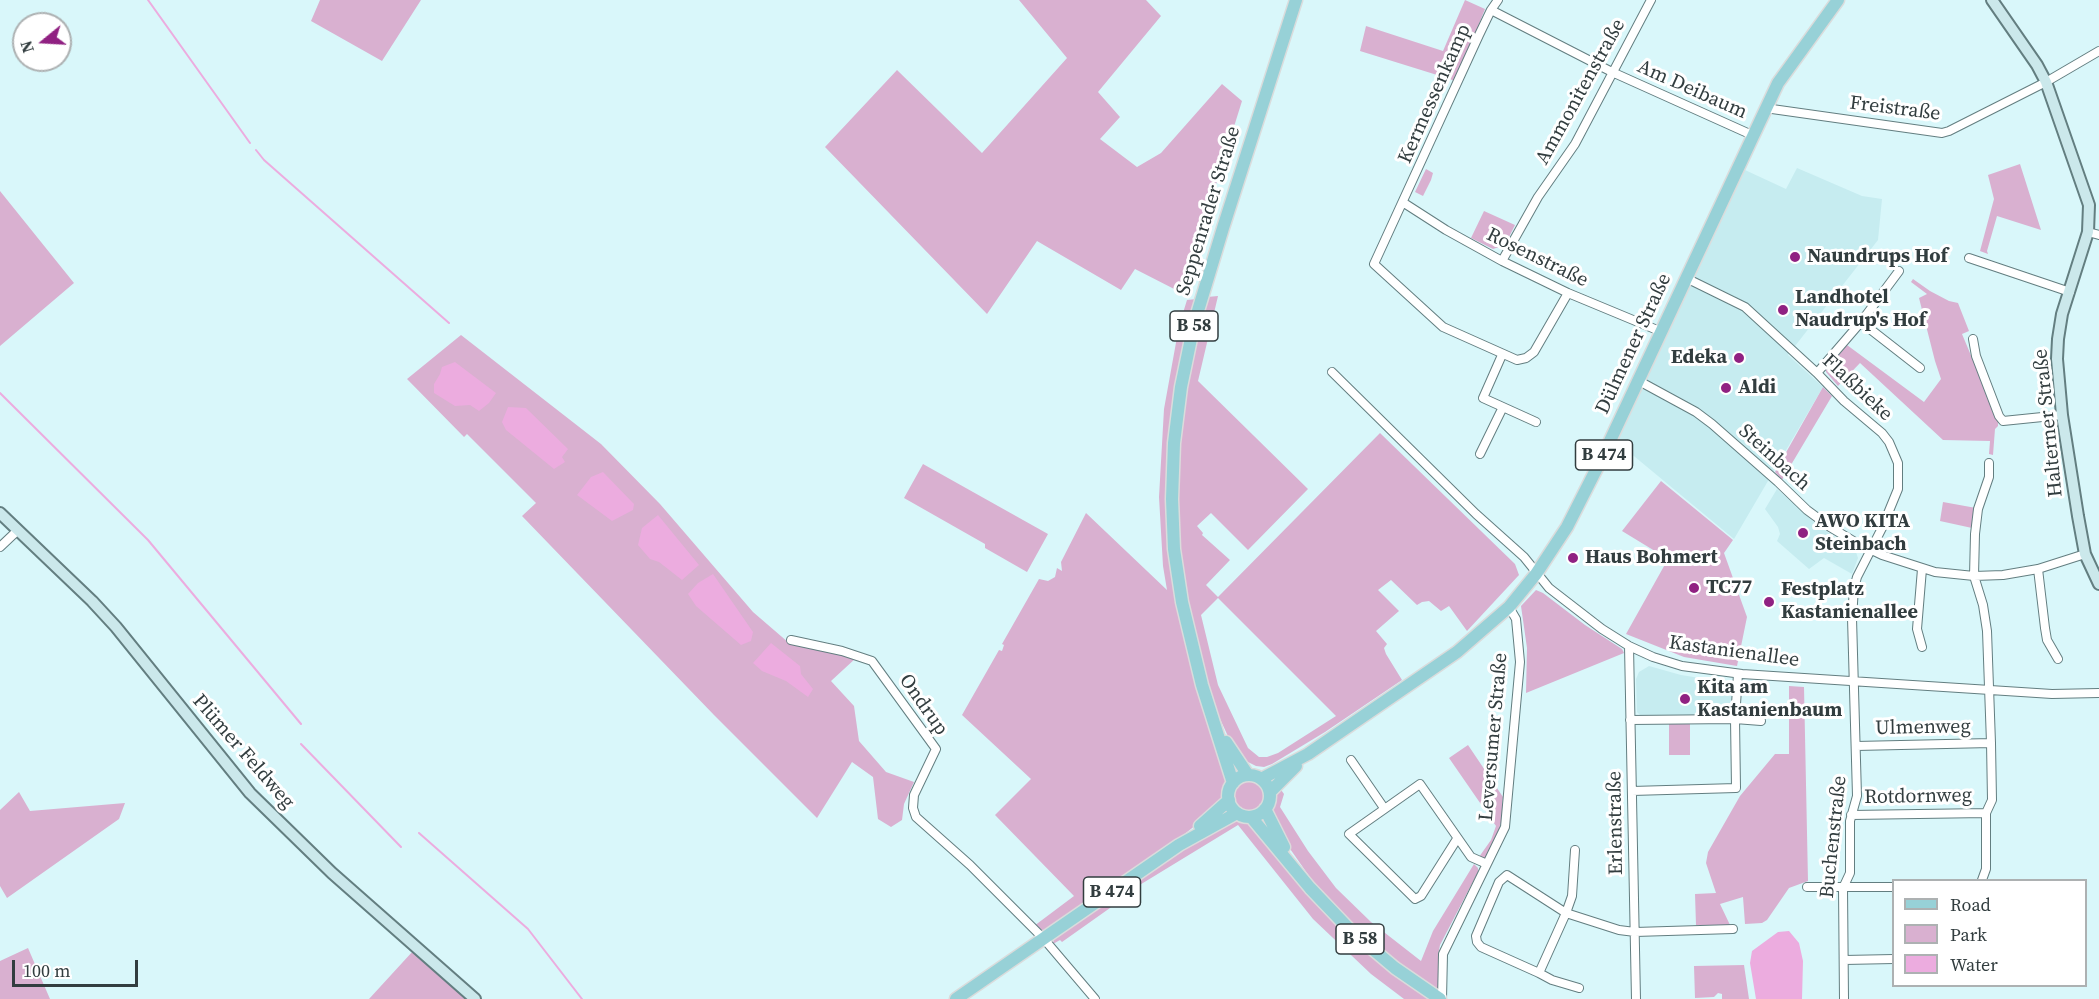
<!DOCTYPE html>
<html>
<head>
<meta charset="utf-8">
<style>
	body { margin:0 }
	#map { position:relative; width:2099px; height:999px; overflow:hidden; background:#d9f7fa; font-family:"Source Serif 4",serif }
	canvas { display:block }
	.legend { position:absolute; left:1892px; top:879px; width:195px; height:108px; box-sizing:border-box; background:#fff; border:2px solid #adb1b2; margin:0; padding:8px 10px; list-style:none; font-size:18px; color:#323d3f }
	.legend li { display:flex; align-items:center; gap:12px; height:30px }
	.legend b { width:30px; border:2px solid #adb1b2 }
	.north { position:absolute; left:12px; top:12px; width:60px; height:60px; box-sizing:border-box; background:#fff; border:2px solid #adb1b2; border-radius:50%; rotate:252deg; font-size:16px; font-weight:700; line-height:24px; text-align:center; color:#323d3f }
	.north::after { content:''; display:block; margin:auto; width:21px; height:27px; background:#902182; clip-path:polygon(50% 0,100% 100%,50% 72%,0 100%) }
	.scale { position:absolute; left:12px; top:960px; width:126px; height:27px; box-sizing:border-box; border:3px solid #323d3f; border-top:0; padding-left:8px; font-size:18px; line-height:21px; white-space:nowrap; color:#323d3f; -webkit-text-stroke:4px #fff; paint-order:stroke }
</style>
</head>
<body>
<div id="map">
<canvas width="2099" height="999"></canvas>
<ul class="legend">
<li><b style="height:8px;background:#97d1d7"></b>Road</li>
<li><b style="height:16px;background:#d9b0d0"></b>Park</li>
<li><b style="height:16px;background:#ecacdf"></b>Water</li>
</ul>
<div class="north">N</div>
<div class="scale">100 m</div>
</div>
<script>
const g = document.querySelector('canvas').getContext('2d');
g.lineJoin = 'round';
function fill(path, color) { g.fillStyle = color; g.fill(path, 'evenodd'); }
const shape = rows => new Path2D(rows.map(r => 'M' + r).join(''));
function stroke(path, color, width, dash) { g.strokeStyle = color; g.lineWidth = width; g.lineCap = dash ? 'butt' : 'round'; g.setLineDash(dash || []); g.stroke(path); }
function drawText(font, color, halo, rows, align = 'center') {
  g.font = font + ' "Source Serif 4",serif'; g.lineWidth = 6; g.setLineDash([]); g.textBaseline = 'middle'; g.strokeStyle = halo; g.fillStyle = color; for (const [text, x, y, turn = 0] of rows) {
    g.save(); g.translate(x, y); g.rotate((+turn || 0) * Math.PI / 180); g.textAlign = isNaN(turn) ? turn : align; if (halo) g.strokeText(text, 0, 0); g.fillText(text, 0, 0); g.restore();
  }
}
const built = shape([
	[1797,168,1862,196,1882,199,1878,240,1788,355,1823,387,1734,539,1617,442,1745,170,1786,189],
	[1777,489,1816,524,1856,552,1858,558,1852,574,1824,558,1809,569,1777,541,1780,534,1778,527,1765,509],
	[1649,666,1681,675,1731,683,1734,688,1732,713,1704,716,1641,716,1637,712,1636,679,1639,672]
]);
const green = shape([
	[320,0,421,0,382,61,311,21],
	[1019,0,1146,0,1161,16,1098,92,1120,117,1100,139,1137,167,1161,153,1222,84,1242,101,1182,293,1135,269,1121,290,1037,241,987,314,825,147,897,70,982,153,1067,58],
	[1465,0,1485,9,1456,82,1450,79,1360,51,1366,26,1443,51],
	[2020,164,2041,230,1997,216,1987,251,1988,254,1980,251,1994,199,1988,175],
	[1426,169,1433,173,1431,180,1423,196,1415,192],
	[0,191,74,283,0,346],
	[1484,211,1515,225,1505,245,1493,249,1471,238],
	[1913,279,1930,291,1949,301,1958,303,1969,331,1962,334,1998,420,1998,426,1995,429,1993,455,1989,454,1990,441,1943,440,1860,363,1838,386,1826,372,1826,368,1847,345,1924,402,1941,379,1935,361,1919,298,1927,294,1911,282],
	[1218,296,1198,381,1308,489,1248,550,1211,513,1197,526,1203,533,1202,535,1230,560,1206,585,1218,597,1380,433,1515,564,1519,575,1467,631,1449,606,1441,611,1429,601,1422,602,1417,605,1391,580,1378,590,1399,611,1376,631,1387,644,1384,648,1386,654,1402,680,1325,732,1272,764,1264,767,1256,766,1242,759,1232,745,1215,708,1208,687,1186,597,1179,545,1177,492,1179,447,1186,390,1207,297],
	[1218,598,1336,716,1278,753,1267,757,1259,757,1248,748,1218,685,1201,615],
	[1196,299,1174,400,1178,611,1193,672,1228,779,1221,802,1215,810,1182,836,1046,931,1039,929,1034,926,1074,896,995,815,1031,779,962,715,999,650,1002,651,1004,645,1002,644,1039,579,1048,581,1055,577,1057,568,1062,571,1061,562,1086,513,1167,590,1163,566,1159,497,1164,409,1179,326,1187,300],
	[461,335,601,444,660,504,753,612,789,643,856,658,831,681,854,706,859,741,886,772,914,782,904,804,902,820,891,827,878,819,873,777,852,762,817,818,714,715,522,516,536,503,467,434,464,437,407,379],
	[1823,387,1832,396,1782,480,1775,472],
	[923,464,1048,534,1027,572,985,548,985,544,904,498],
	[1661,481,1733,540,1724,553,1747,617,1737,666,1684,657,1626,634,1668,559,1622,531],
	[1943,502,1976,508,1972,528,1940,521],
	[1536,590,1543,593,1585,625,1622,649,1624,653,1526,693,1527,648,1521,606],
	[1789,686,1804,687,1808,881,1789,888,1767,920,1762,923,1745,924,1743,897,1720,904,1730,925,1696,925,1695,894,1716,893,1706,863,1708,852,1740,796,1775,754,1789,754],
	[1669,723,1690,723,1690,755,1669,755],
	[1468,745,1503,797,1502,804,1505,809,1497,836,1488,855,1484,859,1479,857,1491,840,1496,826,1449,758],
	'1234 796a15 15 0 1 1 30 0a15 15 0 1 1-30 0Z',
	[1279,787,1284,794,1280,807,1308,851,1336,888,1371,922,1421,961,1433,931,1474,864,1478,868,1478,872,1440,945,1438,956,1439,992,1404,968,1352,925,1316,886,1286,843,1271,812],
	[19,792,30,811,125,803,119,819,7,898,0,886,0,810],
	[1237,819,1248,821,1339,926,1362,948,1389,971,1430,999,1404,999,1371,974,1313,919,1238,825,1138,886,1120,898,1110,908,1062,942,1060,940,1053,944,1054,937,1175,853],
	[28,948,50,999,0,999,0,961],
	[413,951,468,999,369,999],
	[1744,965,1749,999,1722,999,1722,994,1718,993,1714,997,1695,998,1694,966]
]);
const water = shape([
	[455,362,496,393,489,403,479,411,470,405,455,406,434,393,434,384,440,374,442,367],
	[508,407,526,408,568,449,562,457,565,462,554,469,506,430,502,422],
	[603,472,634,504,633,510,612,521,577,495,591,477],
	[658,515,699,565,682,580,659,562,650,559,638,545,642,528],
	[713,574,753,632,751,641,741,645,696,606,688,594,698,583],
	[771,643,800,666,801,674,813,689,808,697,786,681,762,671,753,663],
	[1789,931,1799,943,1803,961,1802,999,1756,999,1750,963,1752,951,1778,932]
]);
const stream = shape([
	[148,0,250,143],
	[256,150,264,160,449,323],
	[0,393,148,540,301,724],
	[301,744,401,847],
	[419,833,528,929,582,999]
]);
const street = shape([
	[1498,0,1491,10,1479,35,1374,264,1443,327,1517,360,1526,358,1534,352,1568,293],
	[1491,10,1612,72,1752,135],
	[1765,108,1942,133,1949,131,2046,82,2099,51],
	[1404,203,1446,230,1502,261,1568,293,1662,332],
	[2088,232,2099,235],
	[1969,258,2070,292],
	[1502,261,1538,197,1575,144,1651,0],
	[1686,278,1745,307,1817,373,1844,401,1882,433,1889,442,1898,463,1898,489,1882,528,1857,577,1854,588,1852,618,1857,796,1850,821,1850,873,1843,888,1844,999],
	[1861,322,1920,368],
	[1973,339,1976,356,1999,416,2003,421,2062,415],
	[1502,355,1483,398,1536,422],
	[1332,372,1476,514,1524,557,1549,588,1602,629,1629,646,1653,657,1682,666,1742,674,2052,694,2099,693],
	[1817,373,1861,322,1899,271],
	[1639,381,1696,412,1712,424,1778,482,1807,510,1830,527,1855,542,1882,555,1935,572,1974,576,2003,575,2038,569,2085,554],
	[1480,454,1503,407],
	[0,547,18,530],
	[2038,569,2045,628,2047,640,2058,659],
	[791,640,842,651,872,661,936,749,914,795,913,808,916,817,970,865,1044,939,1095,999],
	[1629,646,1636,999],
	[1922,647,1917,629,1922,569],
	[1630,720,1735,719,1761,721],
	[1856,746,1991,743],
	[1351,760,1384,808],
	[1632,791,1736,788,1735,719,1738,674],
	[1851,815,1986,813],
	[1457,839,1421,896,1415,899,1349,834,1420,784,1471,857,1487,864],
	[1575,850,1572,896,1566,913,1539,973,1481,947,1477,942,1476,936,1499,882,1507,875,1566,913,1619,930,1635,932,1733,929],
	[1982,880,1986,869,1986,813,1992,800,1991,743,1987,631,1983,605,1974,576,1975,534,1978,509,1989,477,1989,463],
	[1807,887,1894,887],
	[1844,960,1894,959],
	[1539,973,1552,980,1579,988],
	[1442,999,1443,954,1505,827,1520,662,1516,619,1509,607]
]);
const secondary = shape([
	[1992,0,2037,65,2046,82,2089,205,2088,232,2062,314,2058,339,2057,359,2062,415,2078,516,2085,554,2099,584],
	[0,513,92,601,116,627,250,793,332,873,475,999]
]);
const primary = shape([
	[1226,742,1248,775],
	'1228 796a21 21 0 1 1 42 0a21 21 0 1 1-42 0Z',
	[1261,779,1308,754,1457,652,1509,607,1536,574,1567,527,1601,460,1778,83,1838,0],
	[1233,783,1202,685,1182,602,1174,549,1172,499,1174,443,1181,387,1194,324,1223,228,1296,0],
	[1270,792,1296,766],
	[1265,809,1284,847],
	[1251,817,1310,888,1350,930,1395,968,1440,999],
	[1200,826,1229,800],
	[956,999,1179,845,1237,813]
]);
const markers = [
	[1795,257,6,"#902182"],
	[1783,310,6,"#902182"],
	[1739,358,6,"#902182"],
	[1726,388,6,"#902182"],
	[1803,533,6,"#902182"],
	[1573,558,6,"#902182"],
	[1694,588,6,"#902182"],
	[1769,602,6,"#902182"],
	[1685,699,6,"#902182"]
];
const shields = [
	[1194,326,48],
	[1604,455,57],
	[1112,892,57],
	[1360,939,48]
];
const shieldNames = [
	["B 58",1194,326],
	["B 474",1604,455],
	["B 474",1112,892],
	["B 58",1360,939]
];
const streetNames = [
	["Am Deibaum",1692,90,24],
	["Ammonitenstraße",1581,92,-61],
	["Kermessenkamp",1435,94,-66],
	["Freistraße",1895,109,7],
	["Seppenrader Straße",1209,211,-73],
	["Rosenstraße",1537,258,26],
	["Dülmener Straße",1634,344,-65],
	["Flaßbieke",1857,388,43],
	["Halterner Straße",2049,423,-96],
	["Steinbach",1774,458,42],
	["Kastanienallee",1734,652,8],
	["Ondrup",923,705,55],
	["Ulmenweg",1923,728,-1],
	["Leversumer Straße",1494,737,-85],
	["Plümer Feldweg",243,752,49],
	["Rotdornweg",1918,797,-1],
	["Erlenstraße",1616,823,-91],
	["Buchenstraße",1834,837,-84]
];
const poiNames = [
	["Naundrups Hof",1807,257],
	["Landhotel",1795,298],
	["Naudrup's Hof",1795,321],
	["Edeka",1727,358,"right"],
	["Aldi",1738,388],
	["AWO KITA",1815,522],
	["Steinbach",1815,545],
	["Haus Bohmert",1585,558],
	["TC77",1706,588],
	["Festplatz",1781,590],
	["Kastanienallee",1781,613],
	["Kita am",1697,688],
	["Kastanienbaum",1697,711]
];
fill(built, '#c6ecf0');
fill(green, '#d9b0d0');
fill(water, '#ecacdf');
stroke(stream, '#ecacdf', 2);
stroke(street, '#637e80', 10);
stroke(secondary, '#637e80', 14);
stroke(primary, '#dadcdc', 15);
stroke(street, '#fff', 8);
stroke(secondary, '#cbe8eb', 10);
stroke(primary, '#97d1d7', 12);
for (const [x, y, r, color] of markers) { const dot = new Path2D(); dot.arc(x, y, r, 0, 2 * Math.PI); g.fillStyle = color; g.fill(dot); stroke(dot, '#fff', 2); }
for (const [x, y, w] of shields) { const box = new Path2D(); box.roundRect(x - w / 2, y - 15, w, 30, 4.5); g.fillStyle = '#fff'; g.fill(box); stroke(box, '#323d3f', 1.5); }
drawText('bold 18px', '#323d3f', null, shieldNames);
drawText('20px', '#323d3f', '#fff', streetNames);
drawText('bold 20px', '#323d3f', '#fff', poiNames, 'left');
</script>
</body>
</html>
